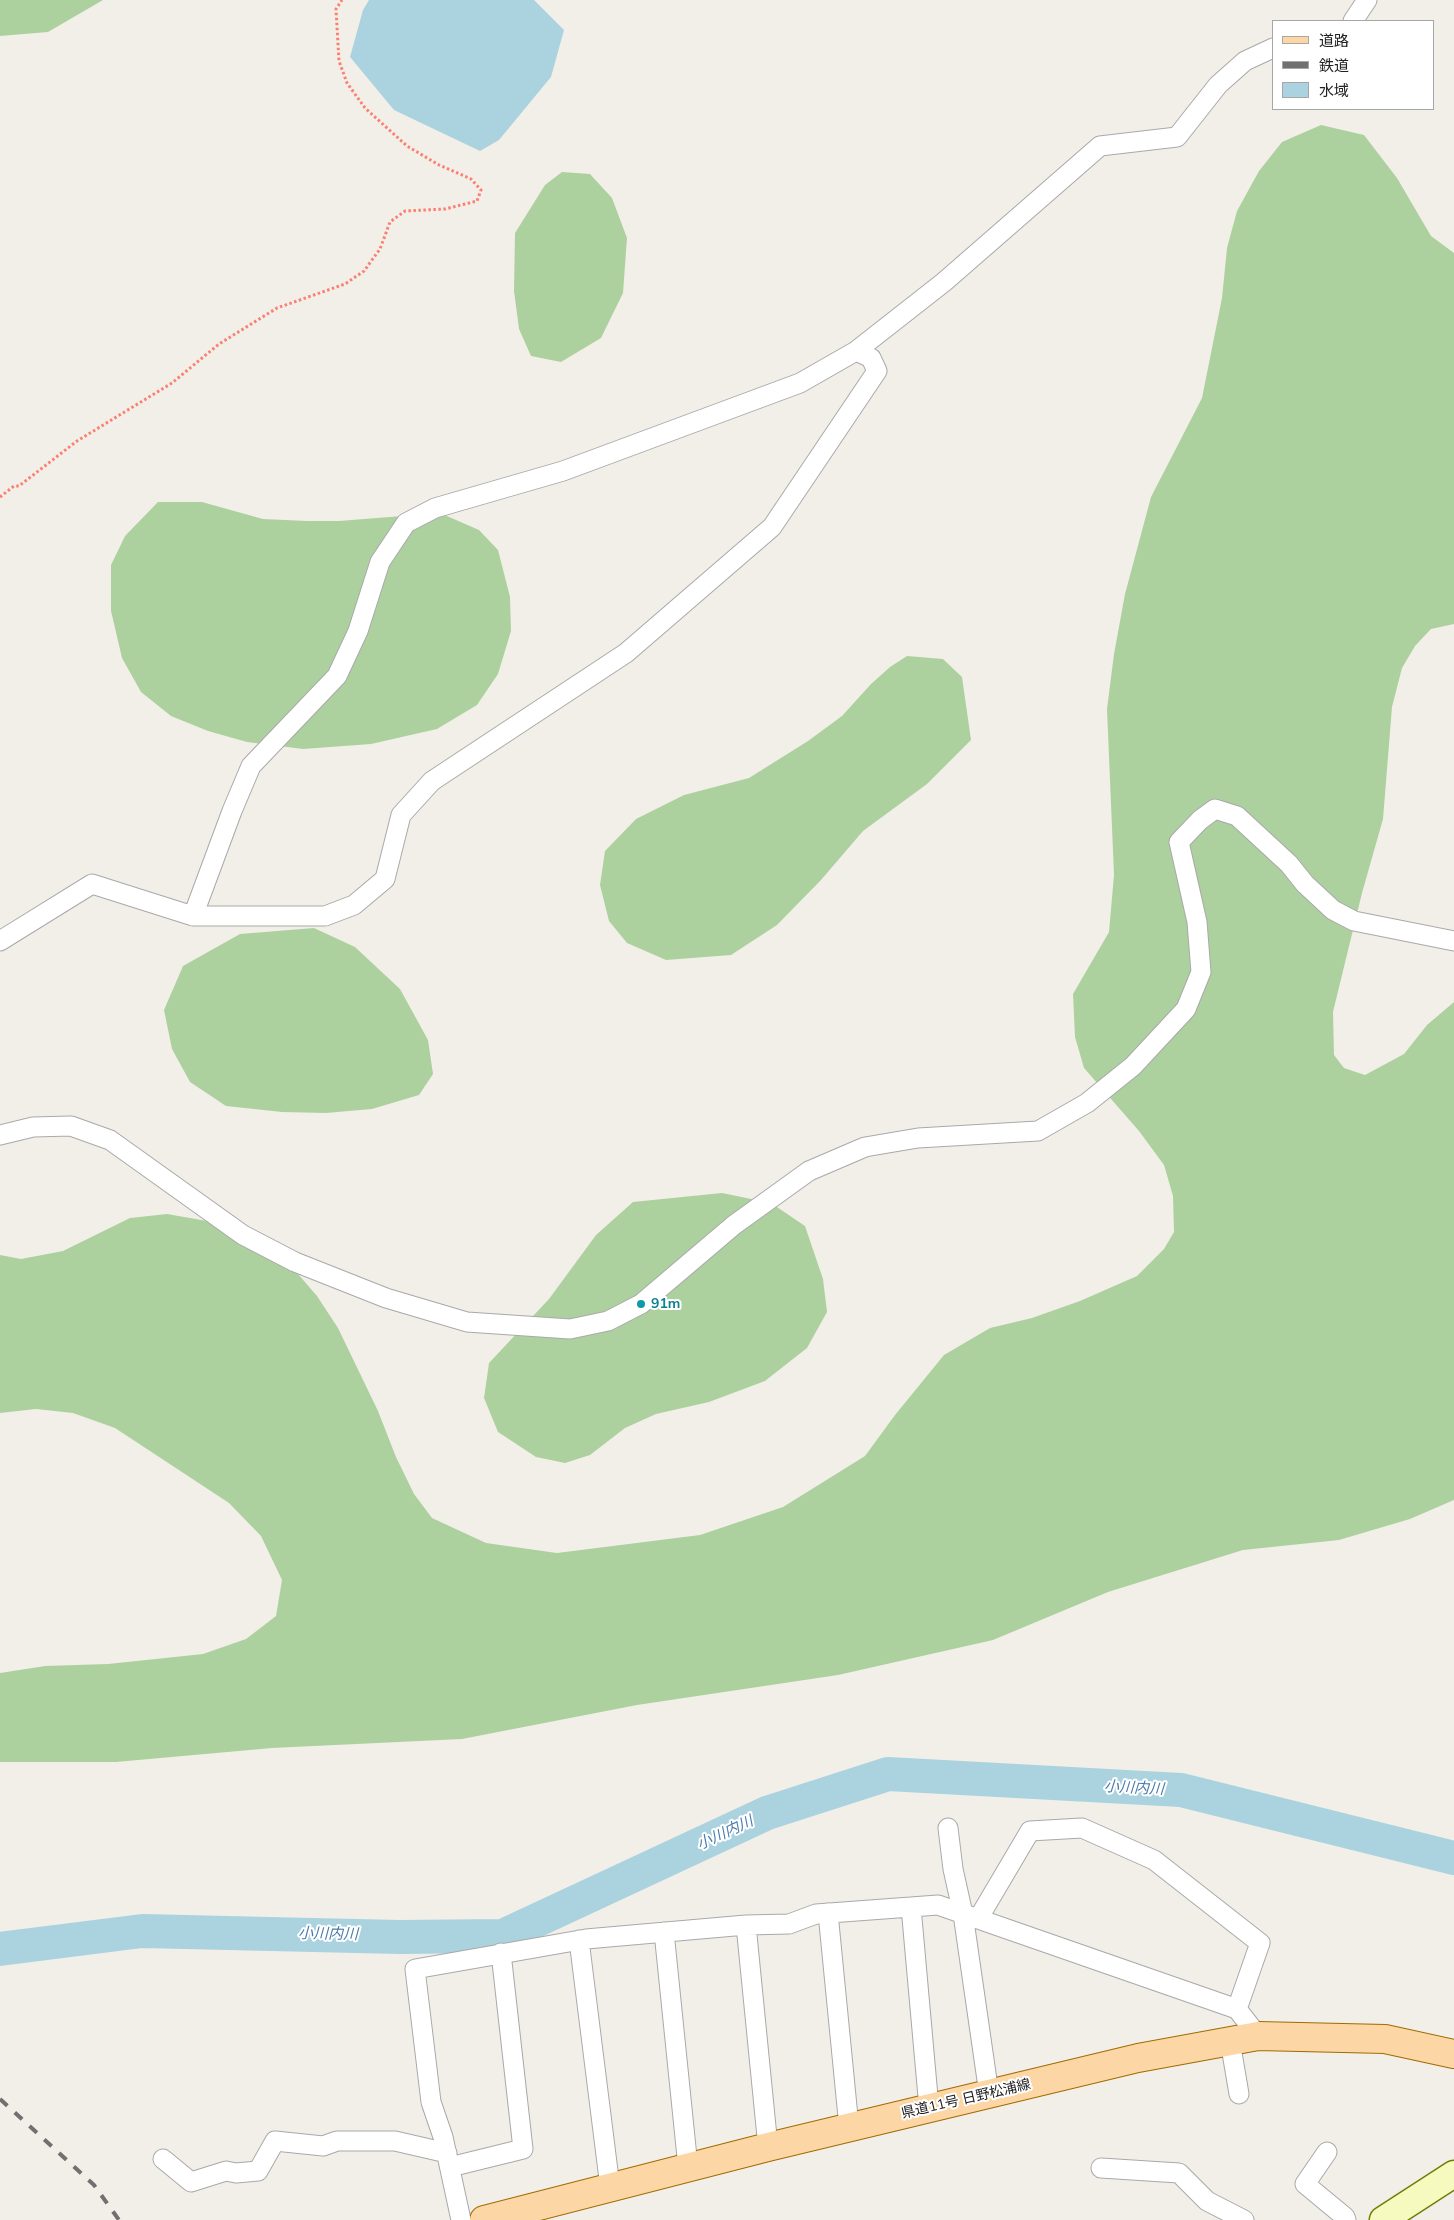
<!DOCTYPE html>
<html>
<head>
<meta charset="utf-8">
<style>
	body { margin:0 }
	#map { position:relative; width:1454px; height:2220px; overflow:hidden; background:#f2efe9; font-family:Mulish,"Noto Sans JP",sans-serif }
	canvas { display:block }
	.legend { position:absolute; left:1272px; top:20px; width:162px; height:90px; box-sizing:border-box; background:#fff; border:1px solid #a7a7a7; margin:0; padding:6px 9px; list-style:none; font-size:15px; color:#222 }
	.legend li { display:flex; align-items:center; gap:10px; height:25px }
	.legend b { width:25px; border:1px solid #a7a7a7 }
</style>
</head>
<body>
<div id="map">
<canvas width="1454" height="2220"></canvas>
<ul class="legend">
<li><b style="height:6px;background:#fcd6a4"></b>道路</li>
<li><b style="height:6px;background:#707070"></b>鉄道</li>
<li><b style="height:14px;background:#aad3df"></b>水域</li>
</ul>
</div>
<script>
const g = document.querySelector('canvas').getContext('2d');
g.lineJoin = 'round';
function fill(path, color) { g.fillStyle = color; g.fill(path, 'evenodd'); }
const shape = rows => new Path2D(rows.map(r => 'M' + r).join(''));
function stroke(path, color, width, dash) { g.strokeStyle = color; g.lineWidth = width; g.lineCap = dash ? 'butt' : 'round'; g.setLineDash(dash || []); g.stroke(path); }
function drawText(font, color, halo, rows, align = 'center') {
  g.font = font + ' Mulish,"Noto Sans JP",sans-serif'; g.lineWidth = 4; g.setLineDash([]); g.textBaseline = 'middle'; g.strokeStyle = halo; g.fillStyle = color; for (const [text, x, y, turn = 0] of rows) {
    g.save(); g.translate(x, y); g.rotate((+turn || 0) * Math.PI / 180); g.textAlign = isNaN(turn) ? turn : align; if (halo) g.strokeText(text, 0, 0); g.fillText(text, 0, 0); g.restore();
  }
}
const forest = shape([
	[0,0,103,0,48,32,0,36],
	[1321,125,1364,135,1397,178,1431,236,1454,253,1454,624,1431,629,1415,646,1402,668,1392,707,1383,819,1362,893,1333,1012,1334,1055,1344,1068,1365,1075,1404,1054,1427,1025,1454,1002,1454,1500,1410,1519,1339,1540,1243,1550,1108,1592,993,1640,838,1675,637,1705,462,1739,272,1748,116,1762,0,1762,0,1673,45,1666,108,1664,203,1654,246,1639,276,1616,282,1580,261,1536,229,1503,115,1428,73,1413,36,1409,0,1413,0,1255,21,1259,63,1251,130,1218,167,1214,207,1221,256,1240,292,1267,317,1296,338,1328,378,1411,396,1457,414,1494,432,1518,486,1543,557,1553,700,1535,783,1507,865,1456,895,1415,944,1355,990,1328,1032,1318,1080,1301,1137,1276,1164,1249,1174,1232,1173,1196,1164,1165,1139,1131,1084,1068,1075,1037,1073,994,1109,932,1114,875,1107,709,1114,654,1125,594,1151,497,1202,398,1222,298,1227,248,1237,211,1259,171,1282,142],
	[562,172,590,174,612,198,627,238,623,293,601,338,561,362,531,356,519,329,514,291,515,233,545,185],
	[158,502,202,502,263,519,307,521,339,521,440,513,479,530,498,550,510,597,511,631,498,674,477,705,437,729,371,744,303,749,247,742,208,731,171,716,141,692,122,658,111,611,111,565,125,536],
	[907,656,943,659,962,677,971,740,927,784,863,831,821,880,777,925,731,955,666,960,627,943,609,921,600,885,605,851,636,819,684,795,749,778,808,741,842,716,871,684,890,667],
	[314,928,355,947,400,989,428,1040,433,1074,419,1095,372,1109,326,1113,282,1112,226,1106,190,1082,172,1049,164,1010,183,966,240,934],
	[722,1193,771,1203,805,1226,823,1279,827,1312,807,1348,765,1381,709,1402,656,1414,625,1428,590,1455,565,1463,536,1457,498,1432,484,1398,489,1363,549,1299,596,1235,633,1202]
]);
const water = shape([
	[369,0,534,0,564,30,551,77,499,140,480,151,394,110,350,57,363,10]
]);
const river = shape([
	[0,1949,142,1931,399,1937,503,1936,767,1813,888,1774,1181,1790,1454,1858]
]);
const path = shape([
	[0,497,14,486,19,486,77,441,172,383,219,344,277,308,345,284,364,271,380,249,390,222,405,211,445,209,477,201,481,190,471,179,439,165,407,146,365,108,347,83,339,61,336,9,342,0]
]);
const street = shape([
	[1353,21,1367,0],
	[193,916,232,811,251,766,337,676,358,631,380,562,406,523,435,508,563,471,800,383,856,351,944,282,1100,146,1177,137,1218,85,1245,61,1273,48],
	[0,941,92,884,193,916,325,916,354,905,385,879,401,815,432,781,626,653,772,527,877,371,871,358,856,351],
	[0,1135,33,1127,71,1126,110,1140,243,1235,295,1262,386,1298,467,1322,570,1329,608,1321,641,1304,734,1225,809,1171,865,1147,918,1138,1038,1131,1087,1103,1133,1066,1186,1009,1201,972,1197,922,1179,842,1200,820,1215,809,1237,816,1289,864,1305,884,1333,910,1354,921,1454,941],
	[948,1828,953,1869,963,1914,989,2094],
	[911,1907,929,2108],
	[828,1913,849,2127],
	[978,1919,1030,1831,1082,1828,1154,1860,1260,1943,1237,2009],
	[746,1925,768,2147],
	[664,1932,688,2167],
	[579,1940,610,2187],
	[1230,2041,1239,2094],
	[1327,2152,1305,2184,1345,2217,1346,2220],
	[163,2159,191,2182,226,2171,236,2173,258,2171,275,2141,323,2146,337,2141,395,2141,447,2153],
	[450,2167,523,2149,501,1953],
	[1101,2168,1179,2173,1207,2201,1244,2220],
	[461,2220,443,2137,431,2102,415,1969,586,1939,746,1925,789,1924,816,1914,938,1905,1237,2009,1258,2036]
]);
const secondary = shape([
	[1383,2220,1454,2174]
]);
const primary = shape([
	[484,2220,768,2147,1138,2058,1258,2036,1385,2039,1454,2054]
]);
const rail = shape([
	[0,2099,94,2185,119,2220]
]);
const markers = [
	[641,1304,5,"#0f9aa8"]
];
const cultureNames = [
	["91m",651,1304]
];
const streetNames = [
	["県道11号 日野松浦線",966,2099,-13]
];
const waterNames = [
	["小川内川",1134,1788,3],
	["小川内川",725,1833,-25],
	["小川内川",328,1934,1]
];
fill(forest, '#add19e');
fill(water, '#aad3df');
stroke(river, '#aad3df', 34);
stroke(street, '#a9a9a9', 21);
stroke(secondary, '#707d05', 29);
stroke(primary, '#a06b00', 30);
stroke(path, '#fa8072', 3, [2.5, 2.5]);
stroke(street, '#fff', 19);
stroke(secondary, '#f7fabf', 26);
stroke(primary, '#fcd6a4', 28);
stroke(rail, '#707070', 4, [10, 10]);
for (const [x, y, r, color] of markers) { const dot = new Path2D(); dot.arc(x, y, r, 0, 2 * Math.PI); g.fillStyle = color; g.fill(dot); stroke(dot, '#fff', 2); }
drawText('bold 14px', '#0d838f', '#fff', cultureNames, 'left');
drawText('14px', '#222', '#fff', streetNames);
drawText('italic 15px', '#4a7aab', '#fff', waterNames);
</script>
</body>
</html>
